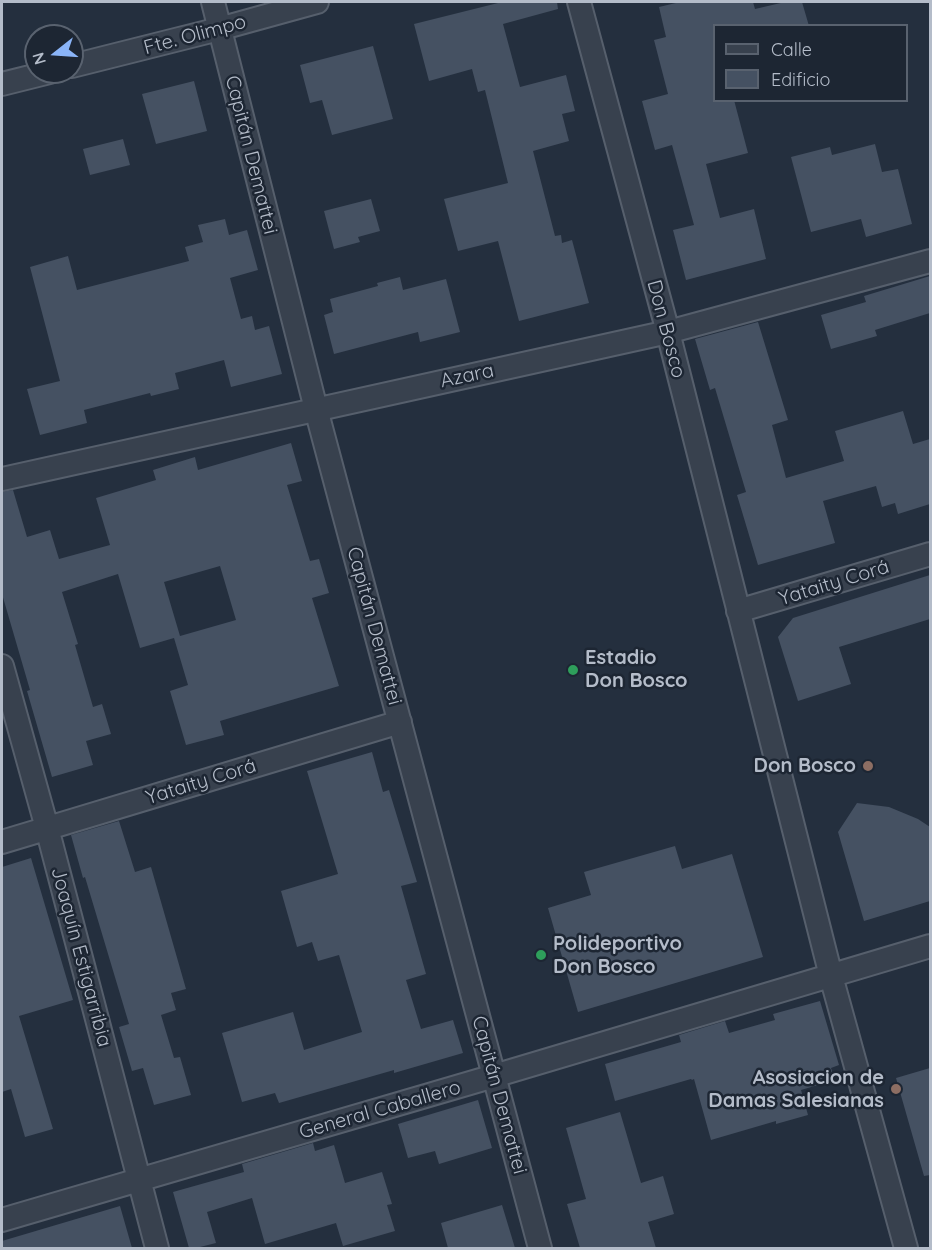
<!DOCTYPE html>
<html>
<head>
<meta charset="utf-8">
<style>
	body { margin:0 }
	#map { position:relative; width:932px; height:1250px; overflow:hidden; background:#242f3e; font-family:Quicksand,sans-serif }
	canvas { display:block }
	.frame { position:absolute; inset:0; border:3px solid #b4bcc9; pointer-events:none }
	.legend { position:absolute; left:713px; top:24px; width:195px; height:78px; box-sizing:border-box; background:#1d2633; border:2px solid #59626f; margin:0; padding:8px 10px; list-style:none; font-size:18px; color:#b4bcc9 }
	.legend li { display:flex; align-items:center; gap:12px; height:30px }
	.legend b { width:30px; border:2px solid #59626f }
	.north { position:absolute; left:24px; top:24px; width:60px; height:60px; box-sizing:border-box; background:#1d2633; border:2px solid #59626f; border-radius:50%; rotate:253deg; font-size:16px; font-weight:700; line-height:24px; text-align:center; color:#b4bcc9 }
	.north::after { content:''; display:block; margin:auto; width:21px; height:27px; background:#8ab4f8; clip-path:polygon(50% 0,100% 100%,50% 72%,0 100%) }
</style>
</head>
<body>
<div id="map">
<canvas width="932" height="1250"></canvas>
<div class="frame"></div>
<ul class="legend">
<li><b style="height:8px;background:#38414e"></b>Calle</li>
<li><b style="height:16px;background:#455162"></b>Edificio</li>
</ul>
<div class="north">N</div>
</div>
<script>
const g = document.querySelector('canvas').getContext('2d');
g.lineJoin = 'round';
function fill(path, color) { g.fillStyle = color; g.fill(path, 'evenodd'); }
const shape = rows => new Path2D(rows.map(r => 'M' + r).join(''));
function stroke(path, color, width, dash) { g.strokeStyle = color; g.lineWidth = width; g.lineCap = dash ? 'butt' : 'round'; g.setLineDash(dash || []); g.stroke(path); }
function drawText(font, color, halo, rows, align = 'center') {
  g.font = font + ' Quicksand,sans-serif'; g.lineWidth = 5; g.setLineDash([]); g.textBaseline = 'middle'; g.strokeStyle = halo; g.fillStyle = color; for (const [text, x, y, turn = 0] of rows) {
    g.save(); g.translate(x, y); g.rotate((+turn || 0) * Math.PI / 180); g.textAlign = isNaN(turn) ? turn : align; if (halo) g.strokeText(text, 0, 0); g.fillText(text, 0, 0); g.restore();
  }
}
const building = shape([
	[502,2,557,2,558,9,503,24,520,87,566,75,575,111,562,114,569,141,533,151,555,236,561,235,562,243,572,240,589,303,519,321,498,241,458,251,444,199,508,183,485,90,478,92,472,69,429,81,414,24],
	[680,2,753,2,755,9,785,2,802,2,809,26,714,26,714,100,734,100,748,153,706,164,720,218,754,209,766,259,686,280,673,230,694,225,672,145,655,150,642,101,668,94,654,40,666,37,659,7],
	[373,46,393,119,332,135,322,100,310,103,300,65],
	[194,81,207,131,156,144,142,94],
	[123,139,130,165,90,175,83,149],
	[875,144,882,172,898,169,912,224,866,237,861,219,811,232,791,157,830,147,832,155],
	[371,199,380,231,358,237,360,242,334,249,324,211],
	[225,219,229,235,247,230,258,270,230,278,241,319,252,316,255,330,269,326,282,374,231,387,224,360,175,373,179,389,151,396,150,393,84,410,87,423,40,435,27,389,60,381,30,267,68,256,77,290,189,261,185,247,203,242,198,225],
	[930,276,930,313,875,330,877,336,831,349,821,315,866,302,864,296],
	[400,277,403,290,446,279,460,332,420,342,418,332,334,354,324,315,333,312,330,299,378,286,377,283],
	[758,322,788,420,772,425,786,478,844,461,835,431,903,411,913,444,930,439,930,504,898,514,895,503,882,507,876,486,823,501,835,543,758,565,737,495,746,492,715,388,710,390,695,339],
	[291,443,302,481,287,485,310,561,319,559,329,593,312,598,339,686,220,721,224,735,186,745,170,691,188,685,174,638,140,648,118,574,62,592,78,644,75,645,93,707,102,704,111,734,86,741,93,765,52,777,27,691,30,690,2,594,2,492,13,490,27,537,50,530,59,559,110,545,96,498,156,480,153,470,195,457,198,470],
	[220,566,236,620,180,636,164,582],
	[930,575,930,619,839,647,851,684,798,701,778,637,793,618],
	[372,752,383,792,389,790,417,882,401,886,426,974,406,980,421,1029,453,1020,463,1053,394,1073,394,1070,279,1103,275,1093,242,1102,222,1033,293,1012,304,1050,362,1032,339,955,318,961,312,942,297,947,281,891,338,874,307,771],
	[857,803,889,807,918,819,930,827,930,901,864,921,838,832],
	[119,821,135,872,151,867,186,989,171,993,176,1010,161,1015,174,1058,180,1057,191,1095,154,1105,143,1068,132,1071,119,1027,129,1024,85,877,83,878,71,835],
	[675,846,682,869,732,854,763,957,578,1012,548,908,591,895,584,872],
	[31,858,73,1000,19,1016,53,1129,25,1137,11,1089,2,1092,2,867],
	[820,1001,839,1065,831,1068,835,1080,801,1090,808,1115,776,1124,776,1121,711,1140,694,1079,692,1080,691,1079,615,1101,605,1064,681,1042,679,1035,725,1021,729,1033,775,1020,773,1014],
	[930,1068,930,1175,924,1176,896,1078],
	[478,1100,492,1148,439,1164,435,1151,408,1158,398,1124],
	[620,1112,641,1183,663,1176,674,1214,648,1222,656,1248,580,1248,567,1204,586,1199,566,1128],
	[313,1143,315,1151,334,1145,345,1183,382,1172,392,1204,387,1205,395,1231,343,1246,336,1223,265,1244,252,1198,207,1212,216,1243,196,1248,189,1248,173,1192,244,1172,242,1164],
	[502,1205,515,1248,448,1248,441,1223],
	[120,1206,132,1248,2,1248,2,1241]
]);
const street = shape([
	[213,2,316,409,540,1248],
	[579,2,668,332,831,976,906,1248],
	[72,66,219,29,317,2],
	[2,84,50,72],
	[2,479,668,332,930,261],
	[738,611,930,554],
	[2,666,47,828,157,1248],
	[2,842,400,722],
	[2,1220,494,1076,930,946]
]);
const markers = [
	[573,670,6,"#2e9e5b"],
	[868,766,6,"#8d6e63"],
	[541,955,6,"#2e9e5b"],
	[896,1089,6,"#8d6e63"]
];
const streetNames = [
	["Fte. Olimpo",195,35,-15],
	["Capitán Demattei",251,155,76],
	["Don Bosco",666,329,75],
	["Azara",467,376,-12],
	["Yataity Corá",834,583,-17],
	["Capitán Demattei",374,626,75],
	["Yataity Corá",201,782,-17],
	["Joaquín Estigarribia",81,957,75],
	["Capitán Demattei",499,1095,75],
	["General Caballero",380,1110,-16]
];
const poiNames = [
	["Estadio",585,658],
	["Don Bosco",585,681],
	["Don Bosco",856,766,"right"],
	["Polideportivo",553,944],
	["Don Bosco",553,967],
	["Asosiacion de",884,1078,"right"],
	["Damas Salesianas",884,1101,"right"]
];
fill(building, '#455162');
stroke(street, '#565f6c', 26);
stroke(street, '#38414e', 22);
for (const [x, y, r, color] of markers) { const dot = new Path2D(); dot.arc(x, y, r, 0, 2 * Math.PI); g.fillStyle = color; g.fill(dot); stroke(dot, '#1d2633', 2); }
drawText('20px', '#b4bcc9', '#1d2633', streetNames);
drawText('bold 20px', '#b4bcc9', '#1d2633', poiNames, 'left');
</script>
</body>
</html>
